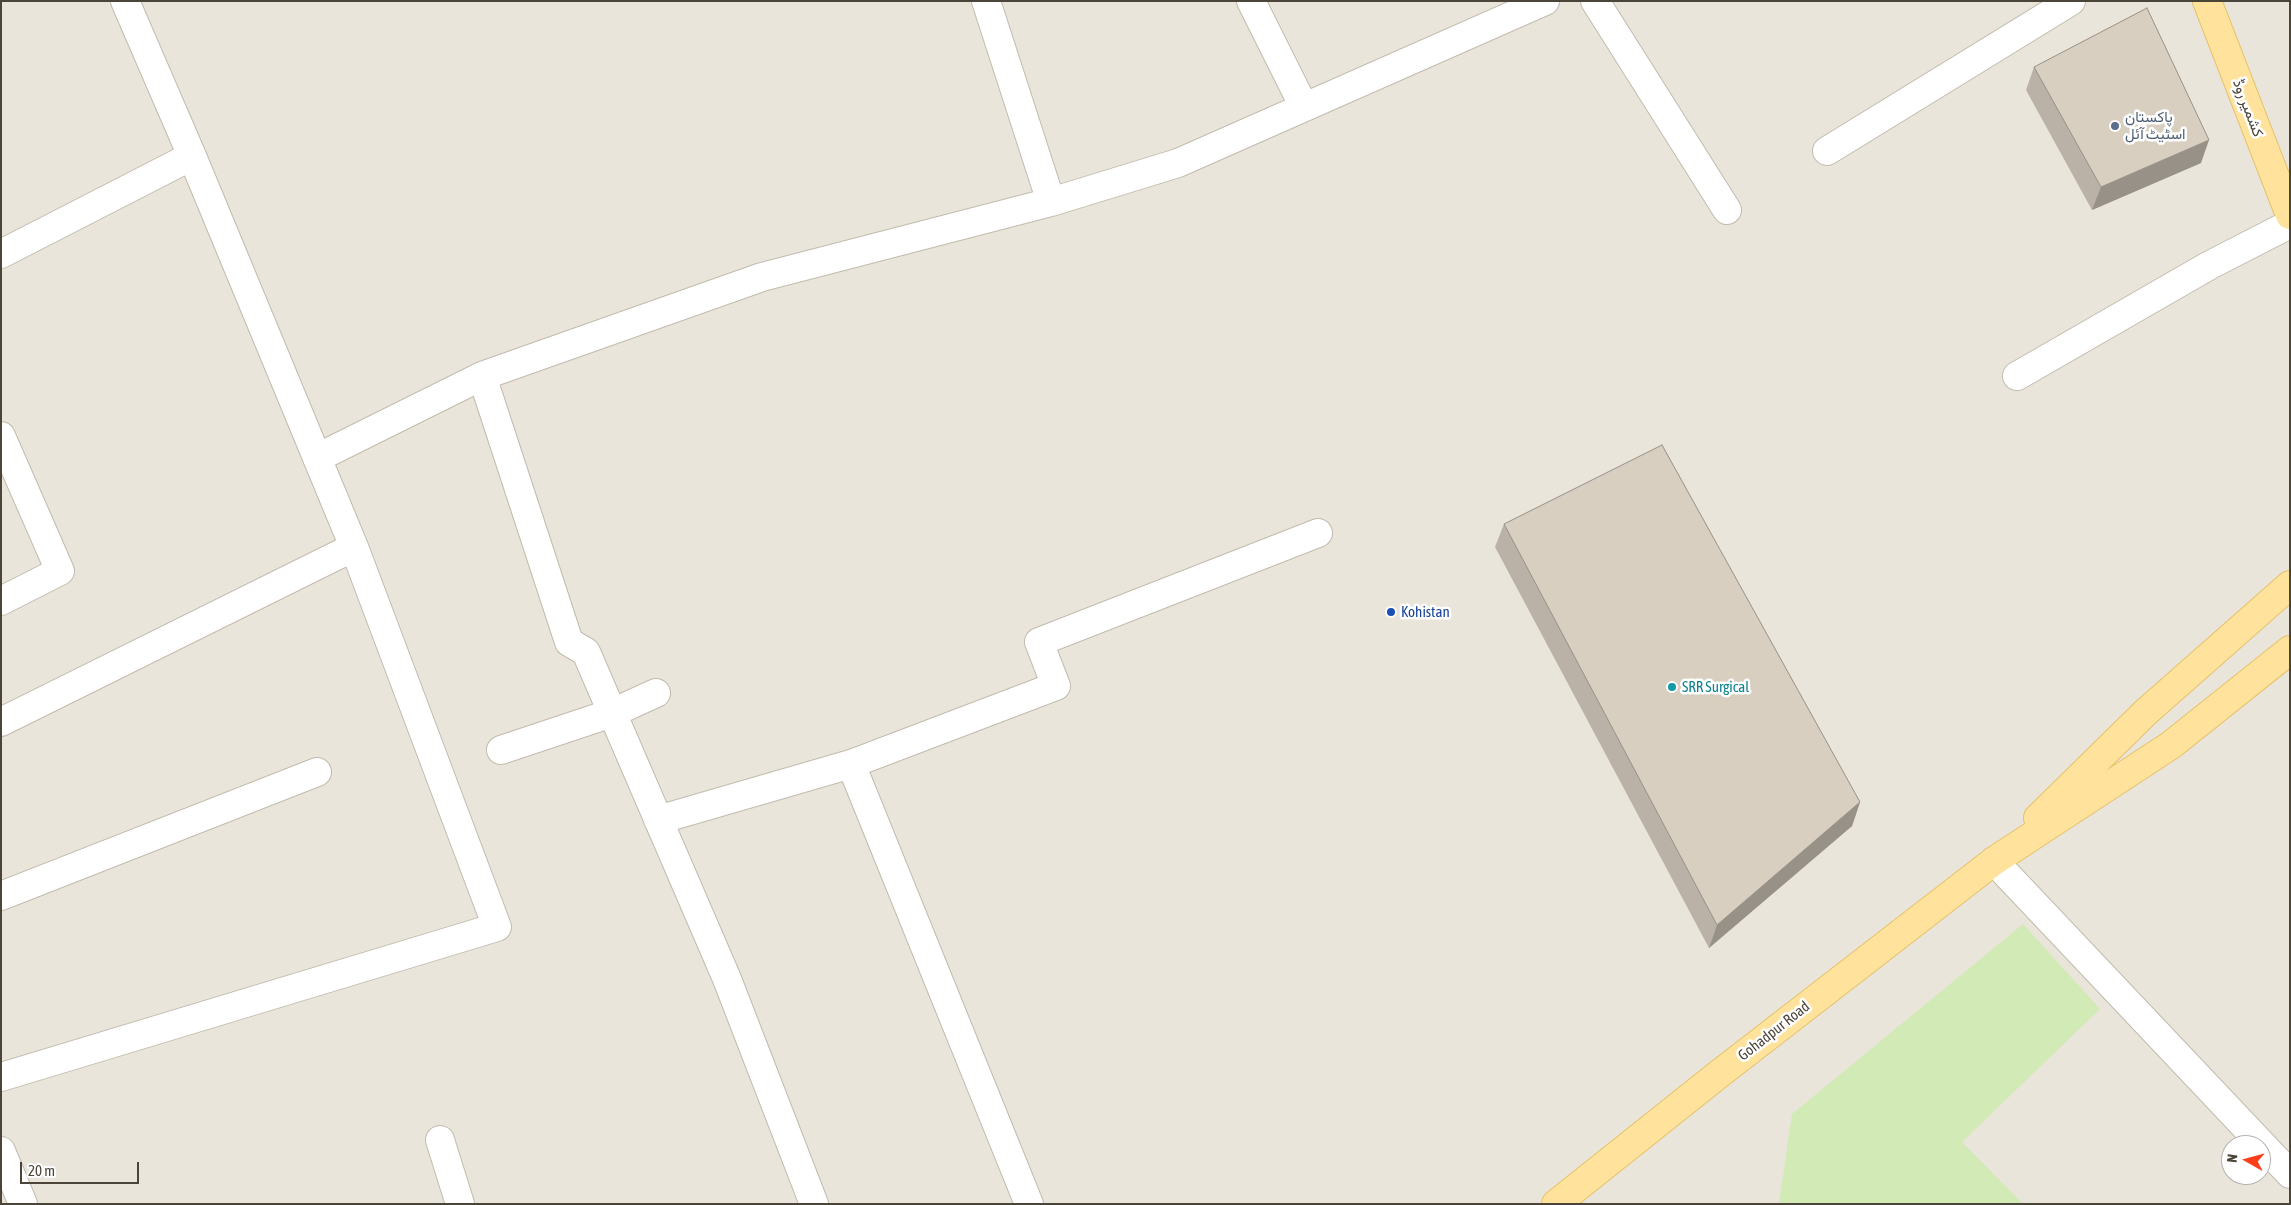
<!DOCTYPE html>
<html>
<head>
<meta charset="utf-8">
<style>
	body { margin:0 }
	#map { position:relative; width:2291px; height:1205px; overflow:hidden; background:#f6f3ec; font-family:"Asap Condensed",sans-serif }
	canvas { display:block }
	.frame { position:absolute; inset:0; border:2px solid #4b4439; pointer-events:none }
	.north { position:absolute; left:2221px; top:1135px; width:50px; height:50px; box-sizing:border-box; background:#fff; border:1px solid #b7b4b0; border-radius:50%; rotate:277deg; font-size:14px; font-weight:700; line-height:20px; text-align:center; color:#4b4439 }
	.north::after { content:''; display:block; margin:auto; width:18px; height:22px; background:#fc3f1d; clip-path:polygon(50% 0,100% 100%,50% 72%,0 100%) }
	.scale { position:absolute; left:20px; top:1162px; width:119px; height:22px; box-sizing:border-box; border:2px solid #4b4439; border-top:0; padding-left:6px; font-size:15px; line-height:18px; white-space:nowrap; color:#4b4439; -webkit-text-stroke:4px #fff; paint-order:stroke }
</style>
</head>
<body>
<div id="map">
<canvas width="2291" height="1205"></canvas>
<div class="frame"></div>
<div class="north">N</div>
<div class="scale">20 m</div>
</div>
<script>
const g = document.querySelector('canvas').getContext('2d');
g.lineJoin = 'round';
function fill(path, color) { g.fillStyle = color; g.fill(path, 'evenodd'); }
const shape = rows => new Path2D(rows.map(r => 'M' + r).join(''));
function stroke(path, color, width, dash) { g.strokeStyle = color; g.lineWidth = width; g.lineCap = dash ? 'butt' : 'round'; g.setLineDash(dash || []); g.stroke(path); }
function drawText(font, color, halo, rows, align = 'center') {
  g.font = font + ' "Asap Condensed",Vazirmatn,sans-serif'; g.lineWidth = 5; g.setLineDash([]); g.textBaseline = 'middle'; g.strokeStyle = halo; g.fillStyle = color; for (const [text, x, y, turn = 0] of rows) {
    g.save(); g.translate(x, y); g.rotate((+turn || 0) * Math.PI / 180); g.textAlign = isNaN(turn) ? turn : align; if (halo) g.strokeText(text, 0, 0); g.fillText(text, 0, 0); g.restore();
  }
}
const residential = shape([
	[1,1,2290,1,2290,1204,1,1204],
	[2231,1145,2261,1145,2261,1175,2231,1175]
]);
const green = shape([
	[2023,924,2100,1009,1962,1142,2023,1204,1779,1204,1792,1114]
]);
const street = shape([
	[986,1,1051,202],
	[1251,1,1304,107],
	[1595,1,1727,210],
	[1827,151,2071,1],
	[1,254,192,156],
	[482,376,569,642,586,652,727,979,814,1204],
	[2017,376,2210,265,2290,224],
	[1,436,60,571,1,601],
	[317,458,482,376,762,277,1051,202,1178,163,1545,1],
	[1,722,354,547],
	[501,750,612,713,656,693],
	[851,764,1029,1204],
	[658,820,851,764,1056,686,1039,642,1318,533],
	[1994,861,2290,1174],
	[1,896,317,772],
	[1,1077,497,927,354,547,192,156,125,1],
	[440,1140,460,1204],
	[1,1151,23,1204]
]);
const primary = shape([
	[2207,1,2290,215],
	[2038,818,2146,712,2290,585],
	[1556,1204,1719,1074,1994,861,2171,745,2290,650]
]);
const wall = shape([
	[2034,67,2201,163,2092,210,2026,90],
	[1504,524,1860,802,1852,826,1709,948,1495,547]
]);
const shadedWall = shape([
	[2209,140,2201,163,2092,210,2101,187],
	[1860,802,1852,826,1709,948,1717,925]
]);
const building = shape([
	[2147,8,2209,140,2101,187,2034,67,2147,8],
	[1662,445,1860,802,1717,925,1504,524,1662,445]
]);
const markers = [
	[2115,126,5,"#5c6f8a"],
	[1391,612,5,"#1a4fb4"],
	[1672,687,5,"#0f9aa8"]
];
const streetNames = [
	["کشمیر روڈ",2248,108,69],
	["Gohadpur Road",1774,1031,-38]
];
const serviceNames = [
	["پاکستان",2125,117],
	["اسٹیٹ آئل",2125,134]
];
const transitNames = [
	["Kohistan",1401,612]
];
const cultureNames = [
	["SRR Surgical",1682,687]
];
fill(residential, '#eae5da');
fill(green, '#d2eab5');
stroke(street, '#c2bbae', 30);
stroke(primary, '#e6c16a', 30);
stroke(street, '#fff', 28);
stroke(primary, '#ffe39c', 28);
fill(wall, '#bab2a6');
fill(shadedWall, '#979187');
fill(building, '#d8cfc1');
stroke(building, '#979187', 1);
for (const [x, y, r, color] of markers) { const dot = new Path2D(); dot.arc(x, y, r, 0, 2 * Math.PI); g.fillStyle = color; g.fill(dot); stroke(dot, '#fff', 2); }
drawText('15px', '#4b4439', '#fff', streetNames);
drawText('15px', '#4e5e75', '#fff', serviceNames, 'left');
drawText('15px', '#164399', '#fff', transitNames, 'left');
drawText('15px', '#0d838f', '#fff', cultureNames, 'left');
</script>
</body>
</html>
